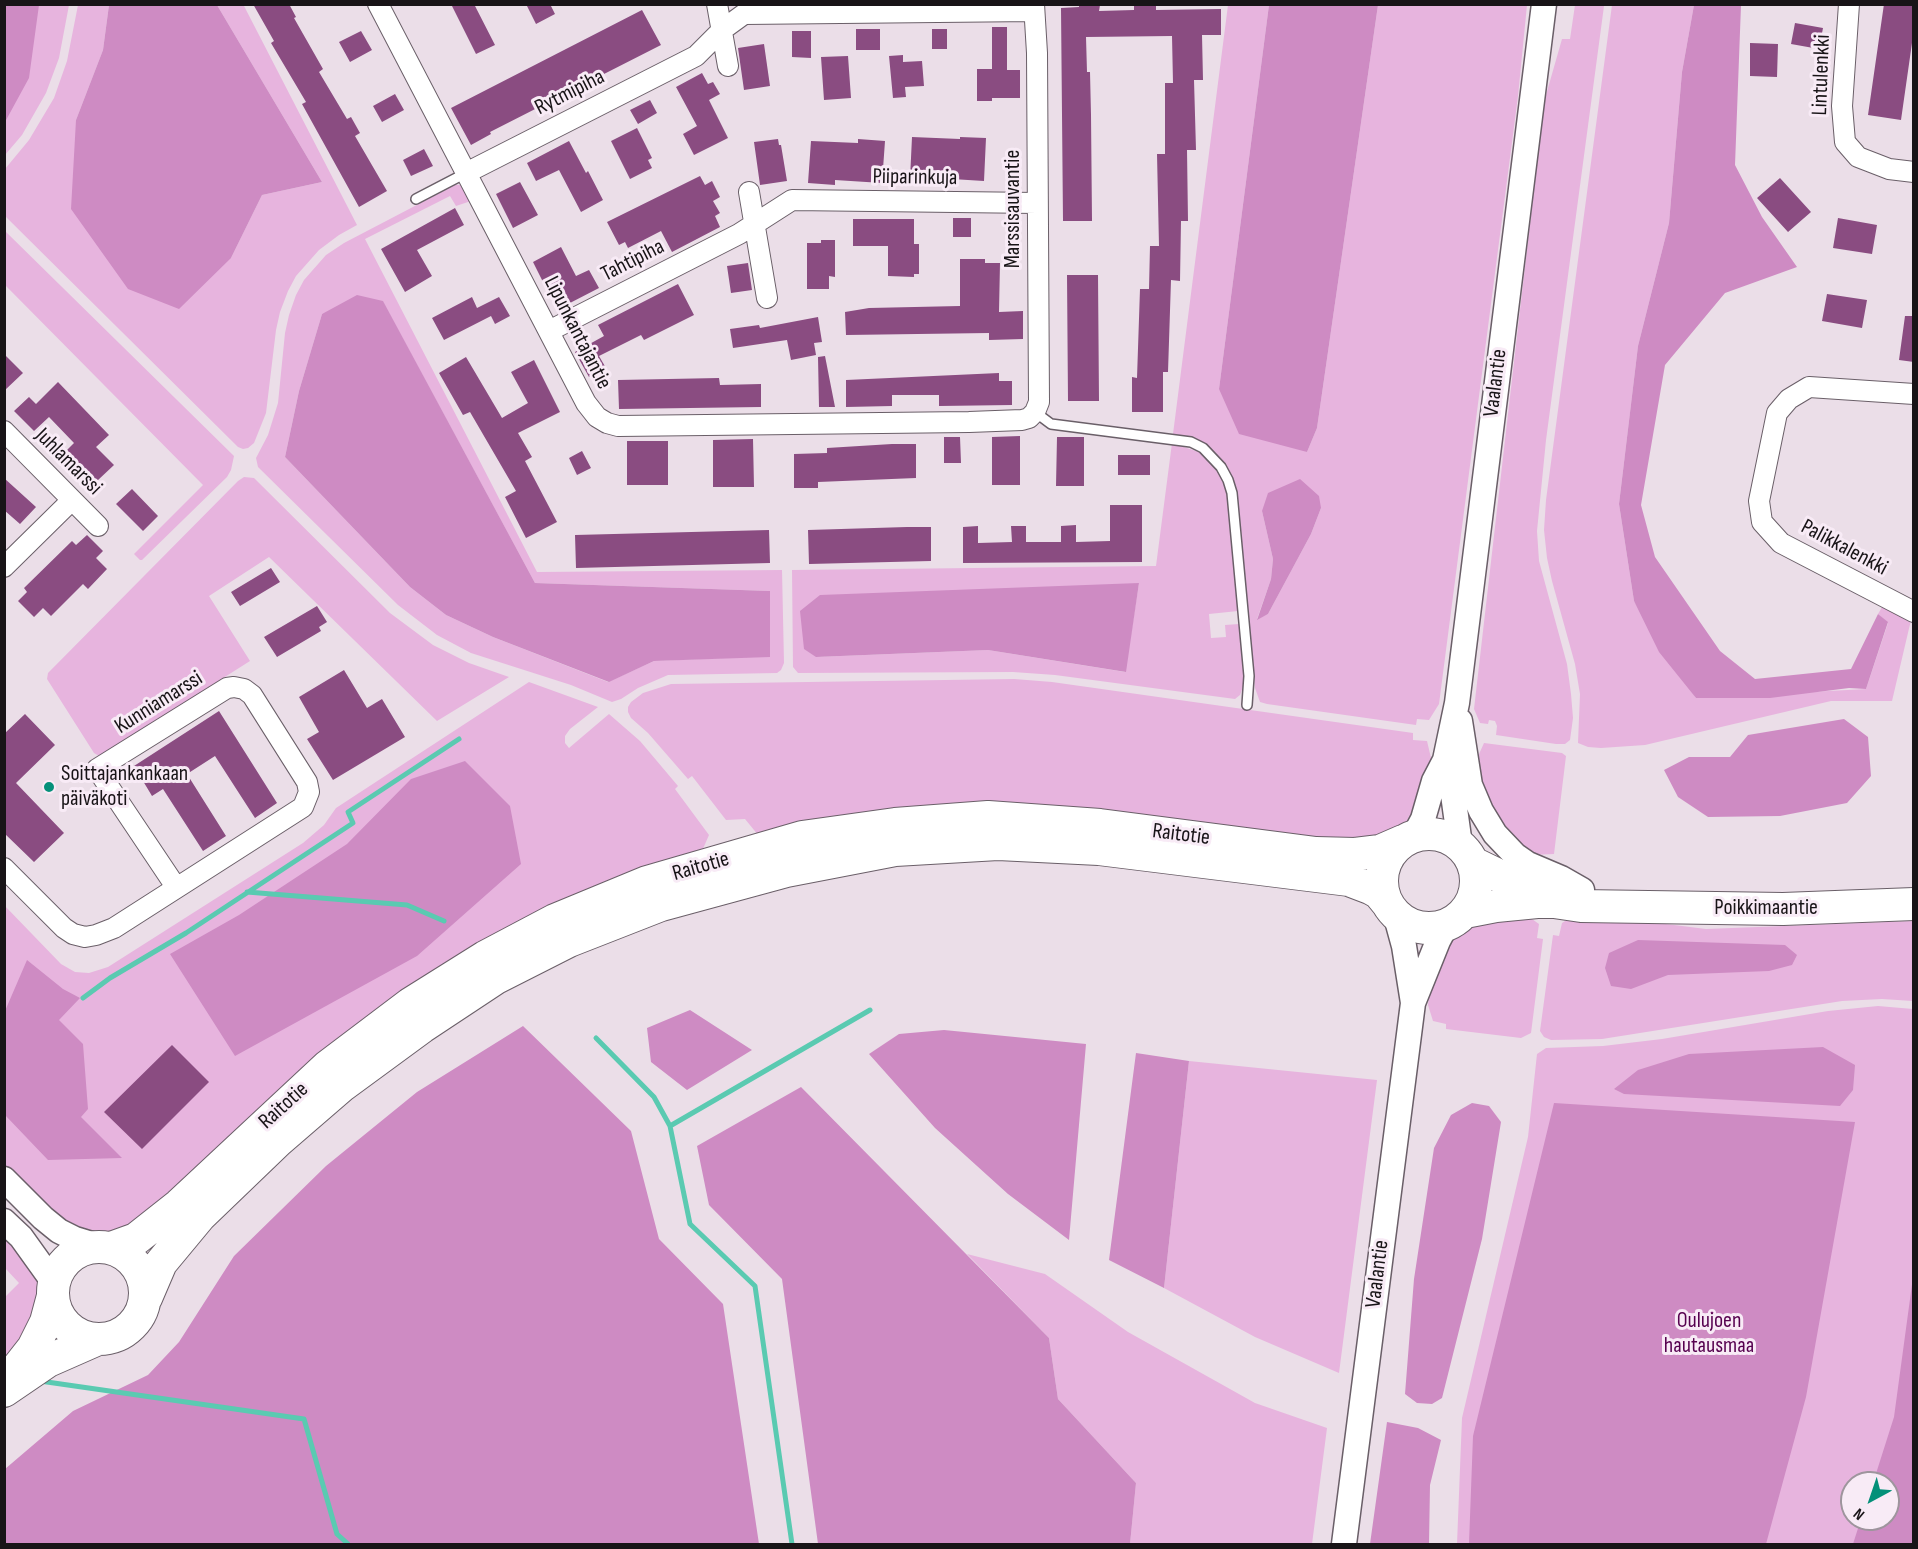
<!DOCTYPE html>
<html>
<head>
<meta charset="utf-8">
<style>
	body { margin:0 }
	#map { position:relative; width:1918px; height:1549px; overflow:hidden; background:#ebdee8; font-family:"Sofia Sans Condensed",sans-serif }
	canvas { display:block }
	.frame { position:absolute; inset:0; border:6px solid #181417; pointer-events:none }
	.north { position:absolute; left:1840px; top:1471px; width:60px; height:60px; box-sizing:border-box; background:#f8ebf6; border:2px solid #9e959d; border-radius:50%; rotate:220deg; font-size:16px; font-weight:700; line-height:24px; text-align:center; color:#181417 }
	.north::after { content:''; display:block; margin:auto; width:21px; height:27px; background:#049079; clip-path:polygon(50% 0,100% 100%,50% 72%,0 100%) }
</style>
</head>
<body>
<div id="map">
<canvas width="1918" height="1549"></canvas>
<div class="frame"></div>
<div class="north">N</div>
</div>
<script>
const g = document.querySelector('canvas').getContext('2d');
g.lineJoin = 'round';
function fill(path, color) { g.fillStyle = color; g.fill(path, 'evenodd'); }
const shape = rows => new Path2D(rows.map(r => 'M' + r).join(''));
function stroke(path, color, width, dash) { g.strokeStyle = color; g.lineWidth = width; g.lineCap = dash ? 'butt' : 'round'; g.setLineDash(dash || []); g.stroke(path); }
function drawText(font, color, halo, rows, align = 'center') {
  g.font = font + ' "Sofia Sans Condensed",sans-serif'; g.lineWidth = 6; g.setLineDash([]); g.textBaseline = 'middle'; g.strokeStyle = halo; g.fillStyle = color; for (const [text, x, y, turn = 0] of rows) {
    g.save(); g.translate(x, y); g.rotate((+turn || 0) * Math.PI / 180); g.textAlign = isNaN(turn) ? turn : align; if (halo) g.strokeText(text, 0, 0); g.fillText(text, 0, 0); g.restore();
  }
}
const green = shape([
	[243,4,357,225,339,235,319,250,296,276,288,291,280,312,276,330,266,413,254,443,248,448,243,449,238,447,5,216,5,169,29,140,54,98,67,61,78,5,109,5,103,50,76,120,231,258,262,195,322,182,217,5],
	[5,5,69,5,59,58,46,93,22,135,5,155],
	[1228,5,1269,5,1219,389,1307,452,1317,428,1378,5,1527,5,1518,96,1439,704,1429,720,1417,719,1416,725,1267,704,1260,702,1255,688,1237,492,1232,478,1224,463,1214,451,1191,438,1173,434],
	[1321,508,1311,534,1268,614,1257,619,1271,579,1273,559,1262,511],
	[1575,5,1604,6,1546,440,1537,531,1539,561,1567,664,1571,694,1573,718,1570,740,1565,744,1556,744,1496,735,1497,726,1495,721,1489,720,1488,724,1480,723,1474,709,1544,102,1562,39,1570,39],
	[1612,5,1694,5,1682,72,1669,223,1638,346,1619,504,1634,601,1696,698,1866,689,1888,623,1878,614,1885,602,1911,620,1892,701,1831,701,1645,745,1601,748,1588,747,1578,743,1580,694,1575,664,1552,581,1547,558,1544,530,1546,500],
	[455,185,464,185,471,201,456,206,450,196,365,239,537,572,782,570,784,663,781,670,777,673,668,675,638,688,621,699,612,702,571,685,471,653,437,635,398,605,258,467,256,458,268,435,278,403,285,333,289,315,296,295,304,280,326,255,344,243],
	[383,302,535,583,770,591,770,656,654,661,608,682,493,637,446,615,410,587,285,457,299,391,322,314],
	[4,230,234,456,231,470,227,477,142,560,140,560,134,554,203,485,5,285],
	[1172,443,1199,452,1217,468,1224,480,1227,494,1238,611,1209,614,1211,638,1226,637,1225,625,1239,624,1244,684,1240,695,1235,699,1055,675,1013,672,798,673,793,667,792,570,1156,566],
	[1139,583,1125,672,988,650,816,657],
	[244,477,254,478,390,613,433,645,469,663,509,677,437,721,269,557,209,596,250,661,102,755,99,756,94,753,47,679,48,673,238,481],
	[1014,679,1052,682,1413,733,1413,740,1427,741,1431,758,1433,759,1418,802,1406,822,1396,832,1377,841,763,841,745,819,726,820,692,776,688,779,648,733,631,718,628,712,628,707,631,702,643,693,671,684],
	[529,682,598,707,570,729,565,736,565,743,569,748,609,714,640,741,678,786,675,789,709,835,702,851,111,1242,78,1234,5,1170,4,905,61,964,75,972,89,973,108,967,303,843,324,825,336,808],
	[1484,743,1562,753,1566,756,1554,854,1532,855,1520,847,1488,808,1475,763],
	[1522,912,1539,924,1537,938,1543,939,1531,1033,1521,1038,1446,1029,1446,1024,1433,1021,1428,1005,1429,995,1443,953,1453,937,1468,924],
	[1578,913,1706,929,1913,921,1913,1001,1882,999,1842,1001,1602,1039,1551,1040,1544,1037,1540,1031,1553,935,1559,936,1562,923],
	[1878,1006,1913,1009,1913,1544,1457,1544,1462,1418,1528,1137,1537,1054,1546,1048,1603,1046,1662,1039,1828,1011],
	[1852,1483,1888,1483,1888,1519,1852,1519],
	[1189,1061,1377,1080,1339,1373,1255,1337,1164,1288],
	[4,1229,46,1290,5,1372,5,1297,19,1283,5,1268],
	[967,1254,1045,1274,1128,1332,1255,1403,1327,1428,1312,1544,1130,1544,1136,1483,1058,1399,1049,1338]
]);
const forest = shape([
	[5,4,39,5,29,78,5,122],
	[109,5,217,5,322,182,262,195,231,258,179,309,128,289,71,209,76,120,103,50],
	[1269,5,1378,5,1317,428,1307,452,1239,434,1219,389],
	[1694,5,1741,5,1735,165,1762,217,1797,267,1725,293,1665,365,1641,505,1655,557,1720,651,1755,679,1851,669,1878,614,1888,622,1866,689,1849,688,1770,698,1696,698,1659,652,1634,601,1619,504,1638,346,1669,223,1682,72],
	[357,295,383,301,535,583,770,591,770,657,654,661,609,682,493,637,446,615,410,587,285,457,299,391,322,314],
	[1300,479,1319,496,1321,508,1311,534,1268,614,1257,620,1271,579,1273,559,1262,511,1268,493],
	[1139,583,1126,672,988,650,816,657,804,649,800,611,820,595],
	[1844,719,1868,737,1871,776,1847,803,1780,816,1708,817,1678,797,1664,770,1689,757,1730,757,1748,735],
	[465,761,510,806,521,864,417,956,235,1056,170,954,239,915,347,844,411,779],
	[1638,940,1785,945,1797,955,1792,965,1769,971,1668,975,1631,989,1611,986,1605,968,1609,953],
	[27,960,63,989,80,998,59,1020,83,1044,88,1109,81,1117,122,1158,48,1160,5,1115,5,1011],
	[690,1010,752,1050,687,1090,651,1062,647,1028],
	[523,1026,631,1131,659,1239,723,1304,759,1544,5,1544,5,1469,73,1411,148,1375,179,1342,234,1256,326,1166,417,1092],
	[944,1030,1086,1044,1069,1240,1008,1194,935,1128,869,1054,899,1034],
	[1823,1047,1855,1065,1853,1090,1840,1106,1624,1094,1614,1089,1638,1070,1689,1054],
	[1136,1053,1189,1061,1164,1288,1109,1260],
	[801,1087,1049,1338,1058,1399,1136,1483,1130,1544,818,1544,782,1279,709,1205,697,1146],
	[1472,1103,1489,1106,1501,1122,1482,1239,1442,1398,1432,1404,1417,1403,1405,1394,1414,1279,1434,1148,1451,1115],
	[1554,1103,1855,1122,1806,1397,1766,1544,1469,1544,1473,1436],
	[1913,1277,1913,1544,1853,1544,1861,1519,1888,1519,1888,1483,1873,1483,1894,1417],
	[1387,1422,1418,1428,1441,1440,1430,1485,1429,1544,1370,1544]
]);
const stream = shape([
	[247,892,407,905,444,921],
	[83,998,110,978,186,933,353,823,348,812,459,739],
	[596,1038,654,1097,670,1126,690,1224,755,1286,792,1544],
	[670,1126,870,1010],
	[40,1381,304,1419,337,1534,348,1544]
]);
const building = shape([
	[253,4,289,4,296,17,294,18,323,69,319,72,347,119,351,117,360,133,355,136,387,191,359,207,302,104,306,102,271,43,274,41],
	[451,4,474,4,495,45,476,54],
	[526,4,550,4,555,14,536,24],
	[1884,4,1914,4,1914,43,1912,43,1901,120,1868,115],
	[1079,5,1100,5,1099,11,1134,10,1134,5,1156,5,1156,10,1221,9,1221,35,1202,35,1203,80,1194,80,1196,150,1187,150,1188,221,1181,221,1180,281,1171,280,1168,372,1163,372,1163,412,1132,412,1132,377,1137,378,1140,289,1149,289,1150,246,1159,246,1157,154,1165,154,1165,83,1173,83,1172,36,1086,37,1087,72,1090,72,1091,115,1092,221,1063,221,1061,8,1079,7],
	[642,10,661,45,490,132,491,134,471,145,451,108],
	[1795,23,1823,28,1819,49,1791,44],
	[992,27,1007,27,1007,70,1020,70,1020,98,992,98,992,101,977,101,977,69,992,69],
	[856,29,880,29,880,50,856,50],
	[932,29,947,29,947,49,932,49],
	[361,31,372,50,350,62,339,42],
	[792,31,811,31,811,58,792,57],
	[1750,43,1778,44,1777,77,1750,76],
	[764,44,770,86,744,90,738,48],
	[903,55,903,62,922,61,924,86,905,87,906,97,893,98,889,56],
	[848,56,851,98,824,100,821,57],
	[702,73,708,84,713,82,720,94,709,100,728,138,694,155,683,134,697,126,676,87],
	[395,94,404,110,382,122,373,106],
	[650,100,657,113,638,124,630,110],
	[637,128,652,158,648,160,652,168,630,179,611,141],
	[912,137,960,139,960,137,986,138,984,181,936,178,936,181,910,179],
	[778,139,779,145,781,145,787,181,760,185,754,142],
	[858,139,885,141,882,183,835,180,835,185,808,183,811,141,858,143],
	[569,141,586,173,588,171,603,200,581,212,559,170,536,181,527,163],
	[424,149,433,166,411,176,403,160],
	[700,176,705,185,712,181,720,197,713,201,720,213,715,216,720,227,672,252,661,231,628,248,625,242,619,245,607,222],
	[1780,178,1811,212,1788,232,1757,198],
	[520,182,538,215,513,228,496,194],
	[455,208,464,225,417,250,432,276,405,292,381,249],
	[953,218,971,218,971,237,953,237],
	[1838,218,1877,225,1872,254,1833,248],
	[853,219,914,219,914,244,919,244,919,274,914,274,914,277,888,276,888,246,853,246],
	[821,240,835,240,835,277,829,276,829,289,807,289,807,243,821,243],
	[561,247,576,276,589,270,599,288,568,304,563,294,552,300,533,262],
	[960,259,985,259,985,263,1000,263,999,312,1023,311,1023,339,989,340,989,333,846,335,845,312,869,308,960,306],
	[748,263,752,290,731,293,727,266],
	[1067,275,1098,275,1099,401,1068,401],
	[678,284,694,315,644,340,641,335,599,356,606,368,589,377,575,352,604,336,598,325],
	[1827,294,1867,300,1862,328,1822,321],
	[472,297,477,308,499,297,510,316,495,324,491,316,444,340,432,318],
	[1905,316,1914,316,1914,362,1899,360],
	[818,317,822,342,814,343,816,355,791,360,787,340,733,348,730,329,759,325,760,328],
	[4,354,23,373,4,391],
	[825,356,835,407,819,407,818,357],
	[466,357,502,418,528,403,511,372,534,360,560,412,518,433,532,457,525,461,557,522,526,538,505,497,516,491,470,412,463,415,439,373],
	[999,373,999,381,1012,381,1012,405,939,406,939,395,892,395,892,406,846,407,846,380],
	[719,378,720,385,761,384,761,407,619,409,618,380],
	[58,382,109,435,96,447,114,465,97,481,66,451,74,443,49,417,34,431,14,411,29,397,36,404],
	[1020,436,1020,485,992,485,992,437],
	[944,437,960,437,961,463,944,463],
	[1057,437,1084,437,1084,486,1056,486],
	[753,439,754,487,713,487,713,440],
	[627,441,668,441,668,485,627,485],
	[892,444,916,444,916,478,818,482,818,488,794,488,794,454,827,453,827,448],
	[582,451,591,468,577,475,569,458],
	[1118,455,1150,455,1150,475,1118,475],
	[4,478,36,507,20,524,4,510],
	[132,489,158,516,143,531,116,504],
	[1110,505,1142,505,1142,562,963,563,963,527,978,526,978,543,1012,542,1011,526,1026,526,1026,542,1061,542,1061,526,1076,525,1076,542,1110,541],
	[907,527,931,527,931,561,809,564,808,530],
	[769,530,770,563,576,568,575,535],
	[87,535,103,551,96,558,107,569,88,589,83,584,51,616,43,608,34,617,18,601,27,592,24,588,72,541,76,545],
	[271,568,280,582,240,606,231,592],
	[317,606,327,622,319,627,321,631,277,657,264,637],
	[344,670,367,708,382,699,405,737,333,780,307,739,319,732,299,697],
	[219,711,277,803,255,818,215,756,187,774,226,836,203,851,163,789,152,796,134,766],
	[25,714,55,745,16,783,64,833,34,862,4,833,4,734],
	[172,1045,209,1082,142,1149,104,1112]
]);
const service = shape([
	[416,199,466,173],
	[1035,412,1051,424,1191,442,1203,448,1221,467,1228,480,1232,493,1249,676,1247,705]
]);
const minor = shape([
	[378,4,586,403,597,417,607,423,618,426,969,422,1022,420,1029,418,1035,412,1039,402,1037,53,1034,4],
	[717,4,728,66],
	[1849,4,1842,106,1845,142,1858,157,1889,169,1914,172],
	[466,173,696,56,722,30,744,14,1034,11],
	[749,192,767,298],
	[549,331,739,234,792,200,1037,203],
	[1914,394,1809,387,1789,399,1777,413,1759,501,1762,522,1781,543,1914,612],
	[4,431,98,526],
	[4,567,72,500],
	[4,868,64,928,73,934,85,937,96,935,114,928,303,807,309,792,307,782,252,695,244,689,234,687,227,688,97,769,176,887]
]);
const tertiary = shape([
	[1460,721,1470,785,1481,811,1495,834,1515,855,1528,864,1561,878,1582,890],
	[1445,760,1452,787,1460,845],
	[1414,836,1423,819,1434,781,1445,760,1457,703,1544,4],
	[1395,913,1404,946,1413,1003],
	[4,1179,43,1218,59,1231,75,1239,98,1246],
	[4,1221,21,1237,54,1283],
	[1344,1544,1413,1003,1438,941,1447,924]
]);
const primary = shape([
	'1382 881a47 47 0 1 1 94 0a47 47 0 1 1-94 0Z',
	[1473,863,1506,879,1524,885,1554,890],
	[1465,912,1496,906,1537,902,1554,902,1581,906,1783,909,1914,904],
	'53 1293a46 46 0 1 1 92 0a46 46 0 1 1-92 0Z',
	[111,1248,136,1239,179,1205,328,1066,410,1004,485,957,555,920,647,882,802,837,895,824,988,817,1100,825,1316,853,1355,854,1380,851,1403,841],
	[146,1298,161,1263,200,1216,277,1142,343,1085,422,1027,496,978,569,941,661,905,786,871,895,850,998,844,1099,849,1349,880,1370,888,1379,893,1388,904],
	[11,1376,33,1348,46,1322,53,1296],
	[4,1391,48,1361,98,1339]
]);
const markers = [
	[49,787,6,"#049079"]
];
const streetNames = [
	["Lintulenkki",1822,75,-88],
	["Rytmipiha",570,93,-27],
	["Piiparinkuja",915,178,1],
	["Marssisauvantie",1013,209,-90],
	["Tahtipiha",633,261,-27],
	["Lipunkantajantie",577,333,63],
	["Vaalantie",1496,383,-83],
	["Juhlamarssi",68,462,45],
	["Palikkalenkki",1844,548,28],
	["Kunniamarssi",159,703,-32],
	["Raitotie",1181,835,7],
	["Raitotie",701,867,-16],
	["Poikkimaantie",1766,908],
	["Raitotie",284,1106,-42],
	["Vaalantie",1378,1274,-83]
];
const poiNames = [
	["Soittajankankaan",61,774],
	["päiväkoti",61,799]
];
const parkNames = [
	["Oulujoen",1709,1321],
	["hautausmaa",1709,1346]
];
fill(green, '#e7b4de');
fill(forest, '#ce8bc3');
stroke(stream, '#5acab1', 5);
fill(building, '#8a4c81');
stroke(service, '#6a5f68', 12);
stroke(minor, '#6a5f68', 22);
stroke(tertiary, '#6a5f68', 27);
stroke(primary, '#6a5f68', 34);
stroke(service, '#fff', 9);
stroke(minor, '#fff', 20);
stroke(tertiary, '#fff', 24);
stroke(primary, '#fff', 32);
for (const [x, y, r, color] of markers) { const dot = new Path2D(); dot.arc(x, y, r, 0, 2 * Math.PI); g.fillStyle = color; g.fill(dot); stroke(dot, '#f8ebf6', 2); }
drawText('22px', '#181417', '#f8ebf6', streetNames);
drawText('22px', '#181417', '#f8ebf6', poiNames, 'left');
drawText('22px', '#56014f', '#f8ebf6', parkNames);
</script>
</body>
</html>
